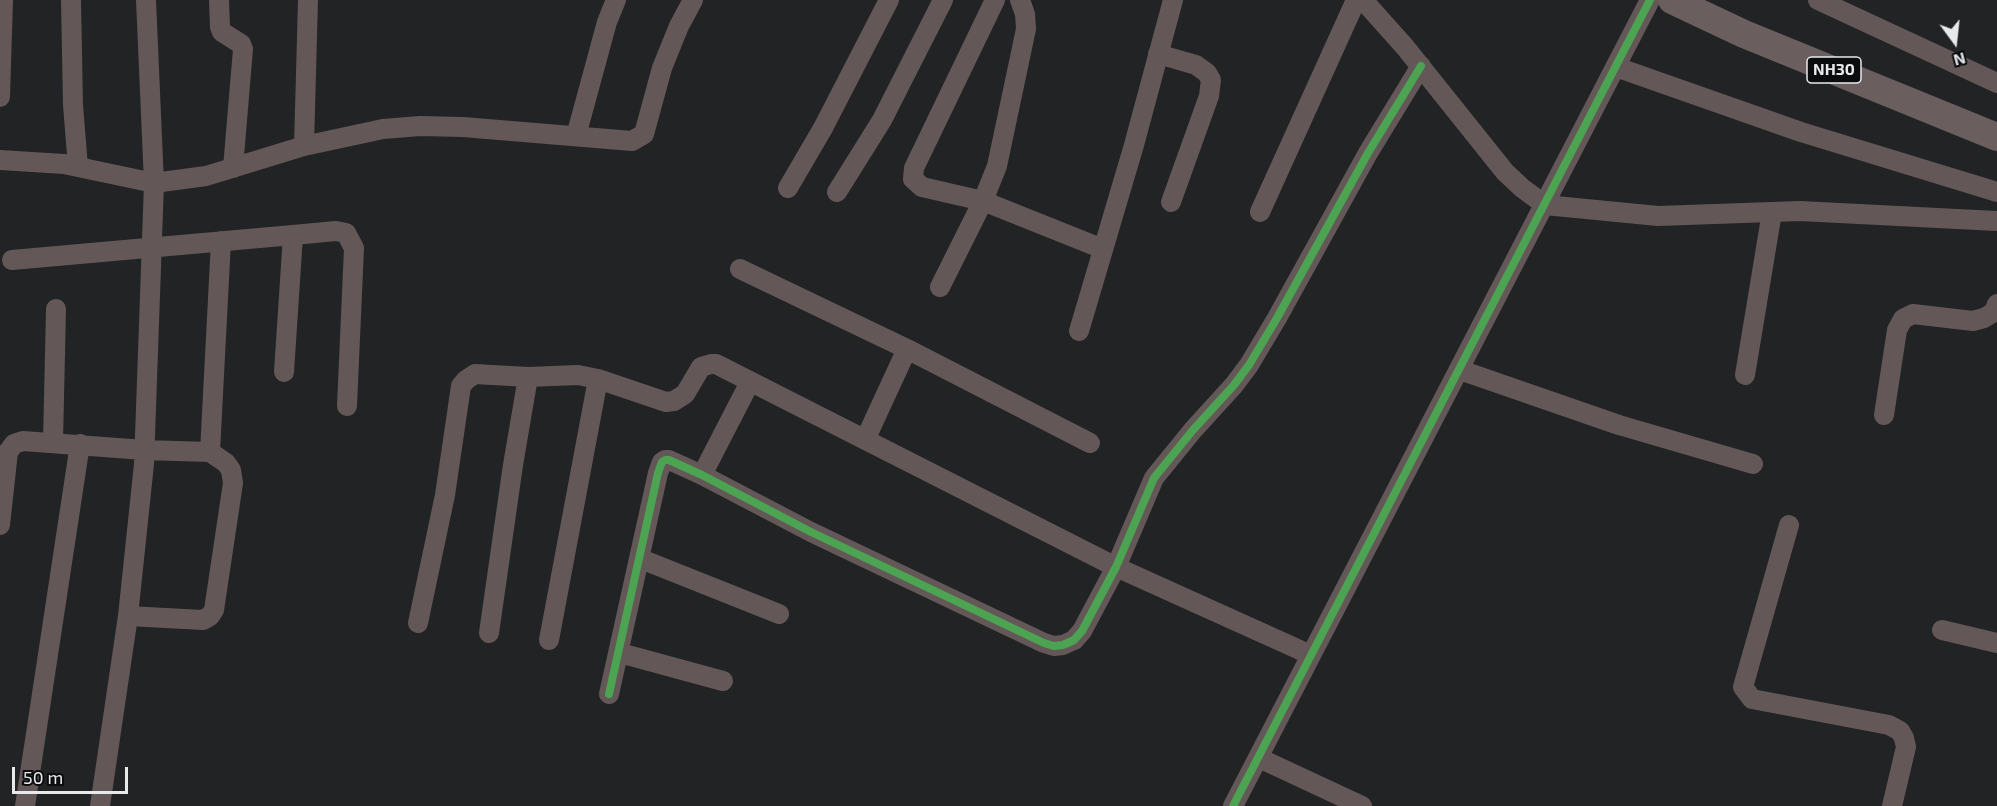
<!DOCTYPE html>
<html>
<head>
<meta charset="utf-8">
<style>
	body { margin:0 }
	#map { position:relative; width:1997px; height:806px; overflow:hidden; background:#212325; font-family:"Exo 2",sans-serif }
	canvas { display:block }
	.north { position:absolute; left:1925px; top:12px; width:60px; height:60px; -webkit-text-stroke:4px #0b0c0d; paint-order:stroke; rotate:165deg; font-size:16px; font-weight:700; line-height:24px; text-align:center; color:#e8e9ec }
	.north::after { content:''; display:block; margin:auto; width:21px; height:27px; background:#e8e9ec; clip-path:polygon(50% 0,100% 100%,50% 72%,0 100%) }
	.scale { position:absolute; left:12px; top:767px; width:116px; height:27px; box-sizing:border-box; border:3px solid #e8e9ec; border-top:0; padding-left:8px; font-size:18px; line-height:21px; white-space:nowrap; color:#e8e9ec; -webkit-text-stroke:4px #0b0c0d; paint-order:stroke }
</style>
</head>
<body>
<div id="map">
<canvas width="1997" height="806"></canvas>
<div class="north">N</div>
<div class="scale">50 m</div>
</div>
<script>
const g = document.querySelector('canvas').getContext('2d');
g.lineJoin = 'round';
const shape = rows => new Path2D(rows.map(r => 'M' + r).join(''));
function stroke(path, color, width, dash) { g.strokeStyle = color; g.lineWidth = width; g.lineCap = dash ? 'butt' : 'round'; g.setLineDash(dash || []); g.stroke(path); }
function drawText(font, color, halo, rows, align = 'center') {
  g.font = font + ' "Exo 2",sans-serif'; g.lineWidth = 6; g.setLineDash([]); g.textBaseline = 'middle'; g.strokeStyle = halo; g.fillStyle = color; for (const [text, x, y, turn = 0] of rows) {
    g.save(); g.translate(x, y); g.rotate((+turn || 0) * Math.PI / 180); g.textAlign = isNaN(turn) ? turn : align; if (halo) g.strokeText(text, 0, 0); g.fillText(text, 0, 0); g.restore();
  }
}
const minor = shape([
	[71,0,73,105,78,167],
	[219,0,220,27,222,32,241,44,243,49,233,168],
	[995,0,914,168,913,179,922,187,983,201,1103,249],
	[1363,0,1405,47,1505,172,1522,188,1545,205,1658,216,1800,211,1997,221],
	[1818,0,1997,83],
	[1158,54,1196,65,1207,73,1211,80,1209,96,1171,202],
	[1616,67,1801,132,1997,192],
	[0,97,3,0],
	[576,136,607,22,616,0],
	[304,146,308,0],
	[0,160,64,164,154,183,206,176,304,146,383,129,420,126,463,127,632,141,644,134,662,68,679,26,693,0],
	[788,188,823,128,889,0],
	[837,192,882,120,943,0],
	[1260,212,1356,0],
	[12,260,293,235,336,231,346,233,354,248,347,406],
	[740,269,907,349,1090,443],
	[940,287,983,201,997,166,1026,29,1025,14,1020,0],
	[1079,331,1134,145,1173,0],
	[1460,370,1619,425,1753,464],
	[284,372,293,235],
	[1745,375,1772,212],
	[1884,415,1897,330,1903,319,1913,314,1973,321,1984,318,1994,312,1997,304],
	[865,440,907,349],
	[53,442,56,309],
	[210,452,221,241],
	[702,475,750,382],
	[0,525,8,452,14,444,23,441,144,450,210,452,226,463,231,470,233,483,214,610,210,616,203,620,128,616],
	[1789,525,1743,687,1752,699,1889,725,1900,731,1904,738,1906,747,1892,806],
	[641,559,779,614],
	[418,623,445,495,461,386,466,380,475,374,528,377,578,375,598,379,666,402,674,401,685,394,701,367,711,364,716,364,1116,567,1311,655],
	[1942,630,1997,643],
	[489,633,513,465,528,377],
	[549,640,598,379],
	[620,653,723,681],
	[609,694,658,473,662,462,665,460,669,460,702,475,811,532,1044,643,1054,646,1063,645,1074,640,1082,631,1116,567,1154,478,1193,430,1234,385,1249,365,1277,318,1368,153,1421,66],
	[1259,758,1362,806],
	[25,806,80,444],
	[100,806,128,616,144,464,154,183,146,0],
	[1233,806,1650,0]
]);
const highway = shape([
	[1672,0,1744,34,1997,137]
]);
const cycleway = shape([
	[609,694,658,473,662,462,665,460,669,460,702,475,811,532,1044,643,1054,646,1063,645,1074,640,1082,631,1116,567,1154,478,1193,430,1234,385,1249,365,1277,318,1368,153,1421,66],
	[1233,806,1650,0]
]);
const shields = [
	[1834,70,54]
];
const shieldNames = [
	["NH30",1834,70]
];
stroke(minor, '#645757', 20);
stroke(highway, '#6a5e5f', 28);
stroke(cycleway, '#4ca352', 8);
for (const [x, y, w] of shields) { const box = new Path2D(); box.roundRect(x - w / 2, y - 13, w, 26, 4.5); g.fillStyle = '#0b0c0d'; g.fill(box); stroke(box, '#e8e9ec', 1.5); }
drawText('bold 16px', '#e8e9ec', null, shieldNames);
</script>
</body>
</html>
